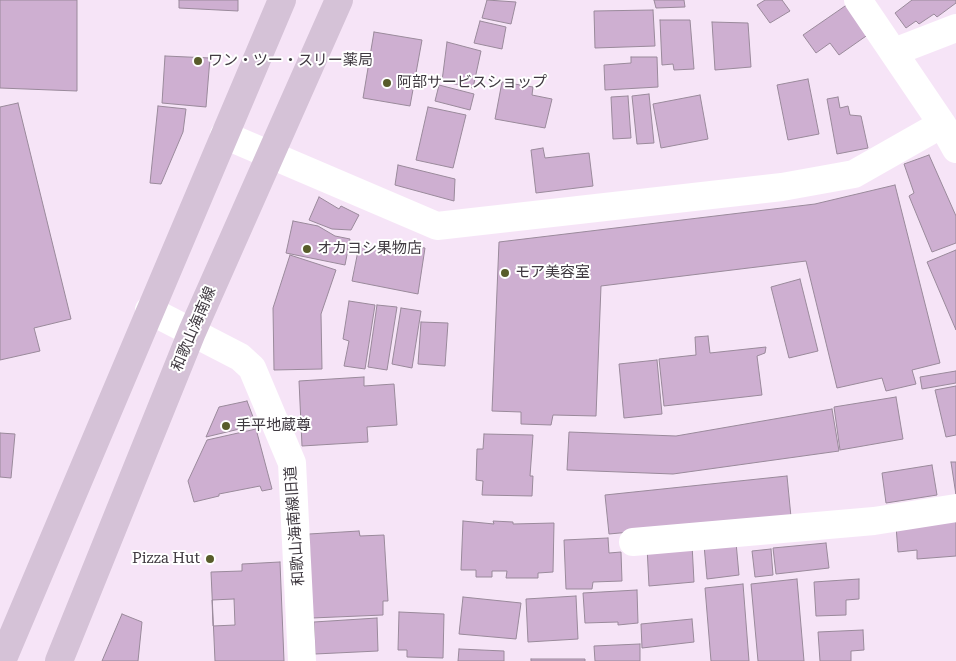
<!DOCTYPE html>
<html>
<head>
<meta charset="utf-8">
<style>
	body { margin:0 }
	canvas { display:block; background:#f6e4f7 }
</style>
</head>
<body>
<canvas width="956" height="661"></canvas>
<script>
const g = document.querySelector('canvas').getContext('2d');
g.lineJoin = 'round';
function fill(path, color) { g.fillStyle = color; g.fill(path, 'evenodd'); }
const shape = rows => new Path2D(rows.map(r => 'M' + r).join(''));
function stroke(path, color, width, dash) { g.strokeStyle = color; g.lineWidth = width; g.lineCap = dash ? 'butt' : 'round'; g.setLineDash(dash || []); g.stroke(path); }
function drawText(font, color, halo, rows, align = 'center') {
  g.font = font + ' "Roboto Serif","Noto Sans JP",serif'; g.lineWidth = 4; g.setLineDash([]); g.textBaseline = 'middle'; g.strokeStyle = halo; g.fillStyle = color; for (const [text, x, y, turn = 0] of rows) {
    g.save(); g.translate(x, y); g.rotate((+turn || 0) * Math.PI / 180); g.textAlign = isNaN(turn) ? turn : align; if (halo) g.strokeText(text, 0, 0); g.fillText(text, 0, 0); g.restore();
  }
}
const building = shape([
	[0,0,77,0,77,91,0,88,0,0],
	[179,0,238,0,238,11,179,8,179,0],
	[487,0,516,2,511,24,482,18,487,0],
	[654,0,684,0,685,7,656,8,654,0],
	[765,0,782,0,790,11,770,23,757,5,765,0],
	[912,0,956,0,956,3,937,17,934,14,919,24,916,21,906,28,895,13,912,0],
	[848,4,869,34,839,55,830,43,816,53,803,35,848,4],
	[653,10,655,46,595,48,594,11,653,10],
	[660,20,690,20,694,69,674,70,673,64,662,65,660,20],
	[480,21,506,27,502,49,474,43,480,21],
	[712,22,748,23,751,67,715,70,712,22],
	[374,32,422,40,410,106,363,98,374,32],
	[447,42,481,51,473,88,442,81,447,42],
	[165,56,210,58,206,107,162,103,165,56],
	[631,57,657,57,658,87,605,90,604,65,631,63,631,57],
	[808,79,819,134,788,140,777,85,808,79],
	[502,82,533,87,532,95,552,99,545,128,495,119,502,82],
	[439,85,474,94,470,110,435,101,439,85],
	[649,94,654,143,637,144,632,96,649,94],
	[700,95,708,139,661,148,653,104,700,95],
	[628,96,631,138,613,139,611,97,628,96],
	[838,97,840,108,848,106,850,115,861,116,868,148,837,154,827,99,838,97],
	[18,103,71,319,34,328,40,351,0,360,0,107,18,103],
	[158,106,186,109,183,132,161,184,150,183,158,106],
	[428,107,466,115,453,168,416,160,428,107],
	[543,148,545,158,589,153,593,186,536,193,531,150,543,148],
	[929,155,956,216,956,243,932,252,909,196,914,193,904,164,929,155],
	[398,165,455,179,454,201,395,185,398,165],
	[895,185,940,363,912,370,916,384,886,391,882,378,837,388,806,261,601,286,596,416,553,415,551,425,521,424,521,412,492,411,499,242,815,204,895,185],
	[319,197,339,209,341,206,359,215,351,230,332,229,309,220,319,197],
	[293,221,318,226,335,236,350,239,345,265,286,253,293,221],
	[359,246,406,253,408,246,425,248,418,294,352,281,359,246],
	[956,250,956,330,927,262,956,250],
	[290,255,336,270,321,314,322,369,274,370,273,308,290,255],
	[800,279,818,351,789,358,771,287,800,279],
	[349,301,375,305,365,369,344,366,349,341,343,339,349,301],
	[377,305,397,307,387,370,368,367,377,305],
	[401,308,421,311,412,368,392,364,401,308],
	[421,322,448,323,445,366,418,364,421,322],
	[708,336,710,353,766,347,765,353,757,356,762,395,664,406,659,359,696,355,695,337,708,336],
	[657,360,662,414,624,418,619,364,657,360],
	[956,371,956,383,922,389,920,377,956,371],
	[364,377,364,386,394,384,397,425,367,427,368,442,302,446,299,381,364,377],
	[956,386,956,435,946,437,935,390,956,386],
	[896,397,903,439,840,450,834,407,896,397],
	[247,401,256,425,206,437,219,407,247,401],
	[832,409,839,451,673,474,567,470,569,432,676,436,832,409],
	[256,429,272,489,262,491,260,486,219,494,219,496,194,502,188,481,207,440,256,429],
	[0,433,15,434,11,478,0,477,0,433],
	[484,434,533,435,530,476,533,476,532,496,482,495,483,481,476,480,477,449,483,449,484,434],
	[951,462,956,462,956,495,951,462],
	[932,465,937,495,886,503,882,473,932,465],
	[787,476,791,517,609,534,605,495,787,476],
	[956,520,956,556,917,559,917,550,898,552,896,526,956,520],
	[463,521,494,524,493,521,513,522,513,524,554,523,553,572,538,573,538,578,506,578,507,571,492,571,492,577,476,577,476,570,461,570,463,521],
	[359,531,360,536,384,535,388,601,383,601,383,615,312,618,309,534,359,531],
	[608,538,609,553,621,552,622,581,593,582,592,589,566,589,564,540,608,538],
	[736,542,739,575,707,579,704,545,736,542],
	[826,543,829,568,776,574,773,548,826,543],
	[692,544,694,582,649,586,647,547,692,544],
	[771,549,773,575,755,577,752,551,771,549],
	[280,562,284,661,215,661,211,572,242,571,242,564,280,562],
	[797,579,804,661,758,661,751,584,797,579],
	[859,579,859,599,846,600,846,615,816,616,814,582,859,579],
	[743,584,749,661,711,661,705,588,743,584],
	[637,590,638,623,618,625,618,622,585,623,583,593,637,590],
	[576,596,578,639,528,642,526,599,576,596],
	[463,597,521,603,516,639,459,634,463,597],
	[234,599,235,625,213,626,212,600,234,599],
	[399,612,444,614,443,658,407,657,407,650,398,650,399,612],
	[122,614,142,622,138,661,102,661,122,614],
	[377,618,378,651,315,654,314,622,377,618],
	[692,619,694,642,642,648,641,624,692,619],
	[863,630,864,650,851,651,851,661,820,661,818,632,863,630],
	[640,644,640,661,595,661,594,646,640,644],
	[459,649,504,651,504,661,458,661,459,649],
	[531,659,585,659,585,661,531,661,531,659]
]);
const minor = shape([
	[858,0,942,124,956,149],
	[894,52,956,28],
	[224,135,437,226,782,187,854,174,942,124],
	[149,310,240,357,252,368,292,463,302,661],
	[633,542,874,521,956,508]
]);
const secondary = shape([
	[2,661,282,0],
	[59,661,192,332,339,0]
]);
const markers = [
	[198,61,5,"#585c2a"],
	[387,83,5,"#585c2a"],
	[307,249,5,"#585c2a"],
	[505,273,5,"#585c2a"],
	[226,426,5,"#585c2a"],
	[210,559,5,"#585c2a"]
];
const poiNames = [
	["ワン・ツー・スリー薬局",208,61],
	["阿部サービスショップ",397,83],
	["オカヨシ果物店",317,249],
	["モア美容室",515,273],
	["手平地蔵尊",236,426],
	["Pizza Hut",200,559,"right"]
];
const streetNames = [
	["和歌山海南線",194,329,-67],
	["和歌山海南線旧道",295,526,-94]
];
fill(building, '#ceafd1');
stroke(building, '#9a8a9b', 1);
stroke(minor, '#fff', 28);
stroke(secondary, '#d5c2d7', 28);
for (const [x, y, r, color] of markers) { const dot = new Path2D(); dot.arc(x, y, r, 0, 2 * Math.PI); g.fillStyle = color; g.fill(dot); stroke(dot, '#fff', 2); }
drawText('15px', '#3f3940', '#fff', poiNames, 'left');
drawText('15px', '#3f3940', '#fff', streetNames);
</script>
</body>
</html>
